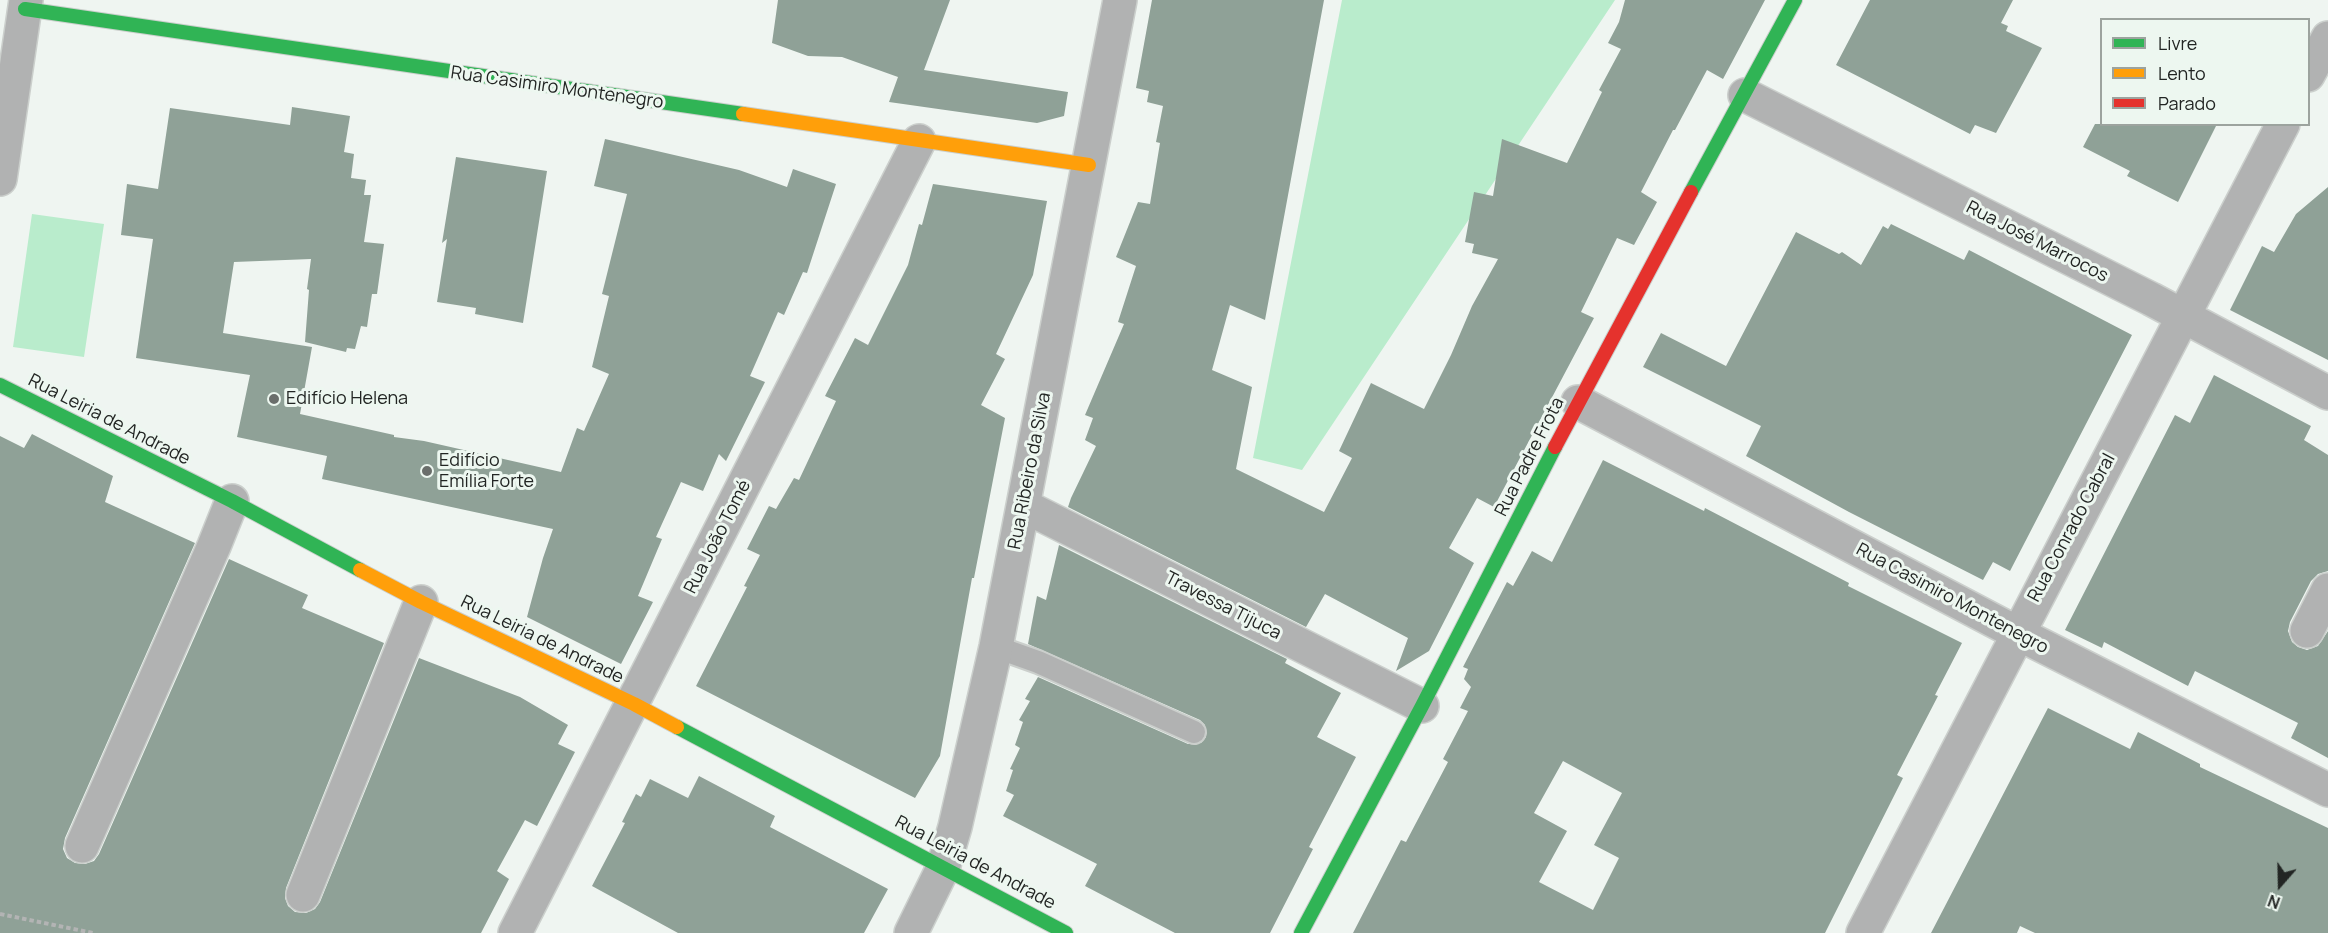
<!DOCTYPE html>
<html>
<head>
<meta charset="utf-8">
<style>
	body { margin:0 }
	#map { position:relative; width:2328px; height:933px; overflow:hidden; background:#eff5f1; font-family:Manrope,sans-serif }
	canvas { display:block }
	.legend { position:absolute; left:2100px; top:18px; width:210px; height:108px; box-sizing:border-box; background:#edf7f0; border:2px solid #9ca39e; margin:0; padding:8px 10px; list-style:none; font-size:18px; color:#222523 }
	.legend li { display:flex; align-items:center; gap:12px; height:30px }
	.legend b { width:30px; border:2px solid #9ca39e }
	.north { position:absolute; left:2250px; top:855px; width:60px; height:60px; -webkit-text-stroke:4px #edf7f0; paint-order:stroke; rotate:200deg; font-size:16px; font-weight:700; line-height:24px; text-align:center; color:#222523 }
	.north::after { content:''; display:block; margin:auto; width:21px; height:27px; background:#222523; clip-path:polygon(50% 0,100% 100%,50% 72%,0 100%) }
</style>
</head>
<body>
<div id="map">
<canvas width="2328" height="933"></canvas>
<ul class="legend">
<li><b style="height:8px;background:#30b455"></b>Livre</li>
<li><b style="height:8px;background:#ff9f0a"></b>Lento</li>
<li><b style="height:8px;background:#e5322d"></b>Parado</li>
</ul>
<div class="north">N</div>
</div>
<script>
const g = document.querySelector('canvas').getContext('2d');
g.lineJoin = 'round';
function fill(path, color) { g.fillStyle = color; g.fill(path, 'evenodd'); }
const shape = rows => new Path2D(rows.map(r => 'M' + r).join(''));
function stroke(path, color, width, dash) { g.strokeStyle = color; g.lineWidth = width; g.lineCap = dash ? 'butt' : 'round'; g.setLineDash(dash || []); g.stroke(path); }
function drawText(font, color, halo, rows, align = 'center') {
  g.font = font + ' Manrope,sans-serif'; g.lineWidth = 6; g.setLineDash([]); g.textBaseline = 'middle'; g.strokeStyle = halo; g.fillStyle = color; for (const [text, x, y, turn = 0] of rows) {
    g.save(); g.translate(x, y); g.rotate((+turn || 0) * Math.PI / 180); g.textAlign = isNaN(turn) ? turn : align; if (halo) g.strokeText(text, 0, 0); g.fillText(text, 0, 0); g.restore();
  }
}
const green = shape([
	[1342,0,1615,0,1302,470,1253,458],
	[32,214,104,224,84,357,13,347]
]);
const building = shape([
	[778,0,950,0,924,70,1068,92,1064,116,1037,123,889,102,898,77,842,57,808,56,772,43],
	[1152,0,1324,0,1265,320,1230,305,1212,370,1252,387,1236,469,1324,512,1352,458,1339,451,1371,383,1424,409,1451,355,1472,306,1498,259,1472,253,1474,244,1465,242,1474,192,1493,196,1502,139,1567,163,1602,92,1599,90,1621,49,1608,43,1619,22,1625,0,1765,0,1723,79,1707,70,1675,130,1673,130,1641,192,1657,202,1634,245,1617,238,1581,312,1594,318,1494,507,1477,498,1449,548,1474,563,1429,651,1396,671,1408,638,1325,594,1306,627,1068,507,1071,498,1096,446,1085,440,1093,418,1085,415,1124,324,1118,322,1136,266,1116,257,1138,202,1150,204,1160,143,1156,142,1163,106,1147,102,1149,91,1136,88],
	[1870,0,2013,0,2001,23,2008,26,2006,31,2042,48,1996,133,1975,125,1970,134,1836,65],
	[292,107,350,116,344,152,354,154,351,178,366,180,364,195,371,195,364,242,384,244,377,294,372,294,367,327,361,326,355,349,347,348,346,352,305,342,309,290,307,289,311,259,234,262,223,333,312,347,300,414,394,435,394,437,424,441,561,472,577,428,584,431,609,374,592,367,609,296,602,294,627,194,594,186,605,139,739,170,787,187,793,169,836,184,807,273,803,272,784,315,778,312,750,376,765,382,726,461,719,454,703,491,681,482,656,537,662,539,638,596,653,602,621,664,527,617,543,558,553,529,322,479,327,456,237,437,250,375,136,358,153,239,121,235,127,184,158,189,170,108,290,125],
	[2095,124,2217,124,2178,202,2127,176,2130,171,2083,147],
	[456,157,547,171,523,323,475,314,476,308,437,302,447,239,442,243],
	[933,184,1047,201,1033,275,996,354,1005,359,981,405,1005,418,974,578,972,578,940,756,915,798,696,686,747,587,744,586,760,555,747,549,769,506,776,509,794,478,799,480,836,401,825,396,855,338,868,345,908,265,919,224,922,225],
	[2328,187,2328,360,2230,310,2262,246,2274,252,2296,214],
	[1891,224,1964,260,1969,250,2132,335,2010,571,1993,562,1983,580,1849,512,1746,456,1761,426,1643,367,1661,333,1726,366,1796,232,1839,254,1842,252,1861,265,1883,226,1888,229],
	[2214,375,2311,426,2304,440,2328,455,2328,571,2318,574,2311,581,2290,622,2288,631,2292,642,2298,647,2307,650,2318,646,2328,631,2328,758,2291,738,2298,723,2195,671,2188,686,2104,642,2102,648,2065,630,2175,415,2190,423],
	[32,434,113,476,105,502,195,543,65,838,63,849,67,858,75,863,85,864,94,861,99,854,229,559,308,595,302,608,384,643,286,888,285,898,288,906,295,912,306,913,315,909,320,902,419,658,520,697,568,725,558,744,575,752,537,826,525,820,497,871,509,879,481,933,0,933,0,436,24,448],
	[1603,460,1704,511,1705,508,1849,583,1848,586,1962,643,1935,695,1938,696,1897,775,1903,778,1825,933,1353,933,1401,840,1406,842,1448,762,1443,759,1468,711,1460,708,1471,687,1464,679,1468,669,1463,667,1507,582,1513,586,1532,551,1552,562],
	[1563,761,1622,793,1594,845,1619,858,1593,910,1539,882,1567,831,1534,813],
	[1059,545,1287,659,1285,663,1341,693,1317,737,1356,757,1309,847,1313,849,1270,933,1175,933,1085,886,1097,864,1003,816,1014,795,1006,791,1013,770,1010,769,1020,748,1015,745,1023,722,1019,720,1030,701,1025,699,1038,677,1188,744,1201,743,1206,737,1205,725,1200,720,1028,644,1037,596,1046,600],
	[2048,708,2130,749,2138,732,2200,764,2200,767,2328,828,2328,933,2035,933,2020,926,2017,933,1931,933],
	[699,776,775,816,770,827,888,889,864,933,678,933,592,886,625,823,622,822,636,794,641,797,650,779,688,798]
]);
const path = shape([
	[0,914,93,933]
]);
const lane = shape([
	[996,647,1038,662,1194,732]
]);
const street = shape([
	[2308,75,2328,38],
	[1745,95,2151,299,2328,393],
	[0,179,26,0],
	[1578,402,2017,633,2328,790],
	[1024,506,1422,706],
	[2307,631,2328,590],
	[82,846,214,546,232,501],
	[303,895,421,602],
	[515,933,919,141],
	[911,933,943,868,955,827,996,647,1120,0],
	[1863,933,2283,124]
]);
const fast = shape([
	[25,9,743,114],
	[1691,192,1795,0],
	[0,385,232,501,360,570],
	[677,727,1066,933],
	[1301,933,1422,706,1555,447]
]);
const slow = shape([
	[743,114,1089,165],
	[360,570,421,602,634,704,677,727]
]);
const jam = shape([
	[1555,447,1691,192]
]);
const markers = [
	[274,399,6,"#6a6e6b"],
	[427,471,6,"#6a6e6b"]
];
const streetNames = [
	["Rua Casimiro Montenegro",557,88,8],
	["Rua José Marrocos",2037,242,27],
	["Rua Leiria de Andrade",109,420,27],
	["Rua Padre Frota",1530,457,-63],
	["Rua Ribeiro da Silva",1030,471,-79],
	["Rua Conrado Cabral",2072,528,-62],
	["Rua João Tomé",718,537,-63],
	["Rua Casimiro Montenegro",1952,599,28],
	["Travessa Tijuca",1223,606,27],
	["Rua Leiria de Andrade",542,640,26],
	["Rua Leiria de Andrade",975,863,28]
];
const poiNames = [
	["Edifício Helena",286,399],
	["Edifício",439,461],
	["Emília Forte",439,482]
];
fill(green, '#b9eccc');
fill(building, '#8fa197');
stroke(lane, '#cbcfcc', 26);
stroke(street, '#cbcfcc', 36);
stroke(fast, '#cbcfcc', 16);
stroke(slow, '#cbcfcc', 16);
stroke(jam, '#cbcfcc', 16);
stroke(path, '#b3b4b4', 4, [4.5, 3]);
stroke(lane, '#b1b2b2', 22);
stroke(street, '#b1b2b2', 33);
stroke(fast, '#30b455', 14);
stroke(slow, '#ff9f0a', 14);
stroke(jam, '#e5322d', 14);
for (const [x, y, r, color] of markers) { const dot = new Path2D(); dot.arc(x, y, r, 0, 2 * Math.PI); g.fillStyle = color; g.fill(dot); stroke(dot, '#edf7f0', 2); }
drawText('18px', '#222523', '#edf7f0', streetNames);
drawText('18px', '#222523', '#edf7f0', poiNames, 'left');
</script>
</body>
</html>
